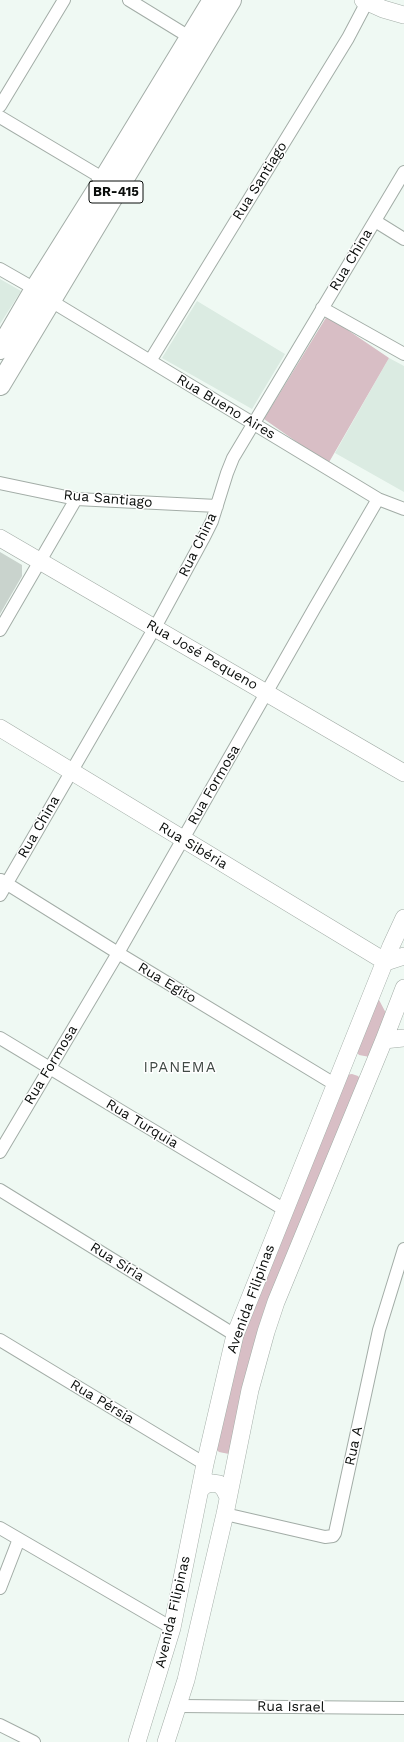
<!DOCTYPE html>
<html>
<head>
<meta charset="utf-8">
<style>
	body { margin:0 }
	canvas { display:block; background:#eff9f3 }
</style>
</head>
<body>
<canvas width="404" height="1742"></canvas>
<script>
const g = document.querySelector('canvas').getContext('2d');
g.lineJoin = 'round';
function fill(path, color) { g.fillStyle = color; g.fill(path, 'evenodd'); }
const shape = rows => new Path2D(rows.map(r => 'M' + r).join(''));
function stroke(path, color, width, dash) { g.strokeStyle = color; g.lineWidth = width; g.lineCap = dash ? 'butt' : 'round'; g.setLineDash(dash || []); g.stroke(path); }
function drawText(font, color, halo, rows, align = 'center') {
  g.font = font + ' "Work Sans",sans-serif'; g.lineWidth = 3; g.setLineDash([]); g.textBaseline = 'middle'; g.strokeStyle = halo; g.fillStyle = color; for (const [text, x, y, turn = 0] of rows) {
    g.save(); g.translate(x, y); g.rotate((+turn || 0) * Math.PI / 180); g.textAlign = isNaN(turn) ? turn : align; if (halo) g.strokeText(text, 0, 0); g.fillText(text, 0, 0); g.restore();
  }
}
const built = shape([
	[0,279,21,291,0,324],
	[197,301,285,354,252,409,162,358],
	[389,358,404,366,404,492,335,453]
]);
const green = shape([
	[327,316,389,358,328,464,264,419],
	[378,998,388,1017,370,1057,359,1055,356,1051],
	[352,1074,358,1076,362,1081,229,1454,219,1452,215,1448,236,1345,345,1075]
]);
const building = shape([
	[0,552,22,565,22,576,0,614]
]);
const street = shape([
	[129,0,191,38],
	[0,106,64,0],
	[0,117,104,179],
	[375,221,404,239],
	[0,269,35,289],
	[51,301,378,499,404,509],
	[322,308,404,354],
	[150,361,348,38,368,0],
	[0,483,76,499,217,506],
	[0,630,76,499],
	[1,880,118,953,336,1085],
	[0,895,158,622,203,539,212,521,227,473,233,458,404,172],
	[0,1038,285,1210],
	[0,1152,118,953,314,609,378,499],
	[0,1190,235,1335],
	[0,1340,205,1464],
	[225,1514,325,1537,333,1536,335,1533,379,1330,404,1249],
	[0,1528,172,1628],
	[0,1588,19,1539],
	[179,1706,404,1708],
	[0,1725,34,1742]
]);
const secondary = shape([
	[363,0,383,9,404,15],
	[0,538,404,773],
	[0,728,386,962],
	[386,962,404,956],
	[384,1040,404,1038],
	[200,1490,205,1485,212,1483,219,1484,224,1489,228,1497],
	[137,1742,172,1628,205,1464,235,1335,391,946,404,918],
	[166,1742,186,1680,225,1514,250,1390,266,1332,276,1302,384,1040,404,988]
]);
const primary = shape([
	[0,349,35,289,104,179,213,0],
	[0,385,231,0]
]);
const shields = [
	[116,192,54]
];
const shieldNames = [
	["BR-415",116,192]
];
const streetNames = [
	["Rua Santiago",260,181,-58],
	["Rua China",351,260,-59],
	["Rua Bueno Aires",226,407,31],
	["Rua Santiago",108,499,5],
	["Rua China",198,545,-64],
	["Rua José Pequeno",202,655,30],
	["Rua Formosa",214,785,-60],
	["Rua China",39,827,-60],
	["Rua Sibéria",193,846,31],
	["Rua Egito",167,983,31],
	["Rua Formosa",51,1065,-59],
	["Rua Turquia",142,1124,31],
	["Rua Síria",117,1262,32],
	["Avenida Filipinas",251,1299,-70],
	["Rua Pérsia",102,1402,31],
	["Rua A",354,1446,-78],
	["Avenida Filipinas",173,1612,-77],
	["Rua Israel",291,1707,1]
];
const neighbourhoodNames = [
	["IPANEMA",180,1068]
];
fill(built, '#dbebe2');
fill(green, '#d8bec5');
fill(building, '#c9d3cd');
stroke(street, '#a3ada7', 14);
stroke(secondary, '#a3ada7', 18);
stroke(primary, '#a3ada7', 22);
stroke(street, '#fff', 12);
stroke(secondary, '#fff', 17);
stroke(primary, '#fff', 20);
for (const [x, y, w] of shields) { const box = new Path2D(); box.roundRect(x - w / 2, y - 11, w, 22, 3); g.fillStyle = '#fff'; g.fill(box); stroke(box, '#090c0a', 1); }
drawText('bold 13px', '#090c0a', null, shieldNames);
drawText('14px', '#090c0a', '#fff', streetNames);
g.letterSpacing = '1px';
drawText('15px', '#414a45', '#fff', neighbourhoodNames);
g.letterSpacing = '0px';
</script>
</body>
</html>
